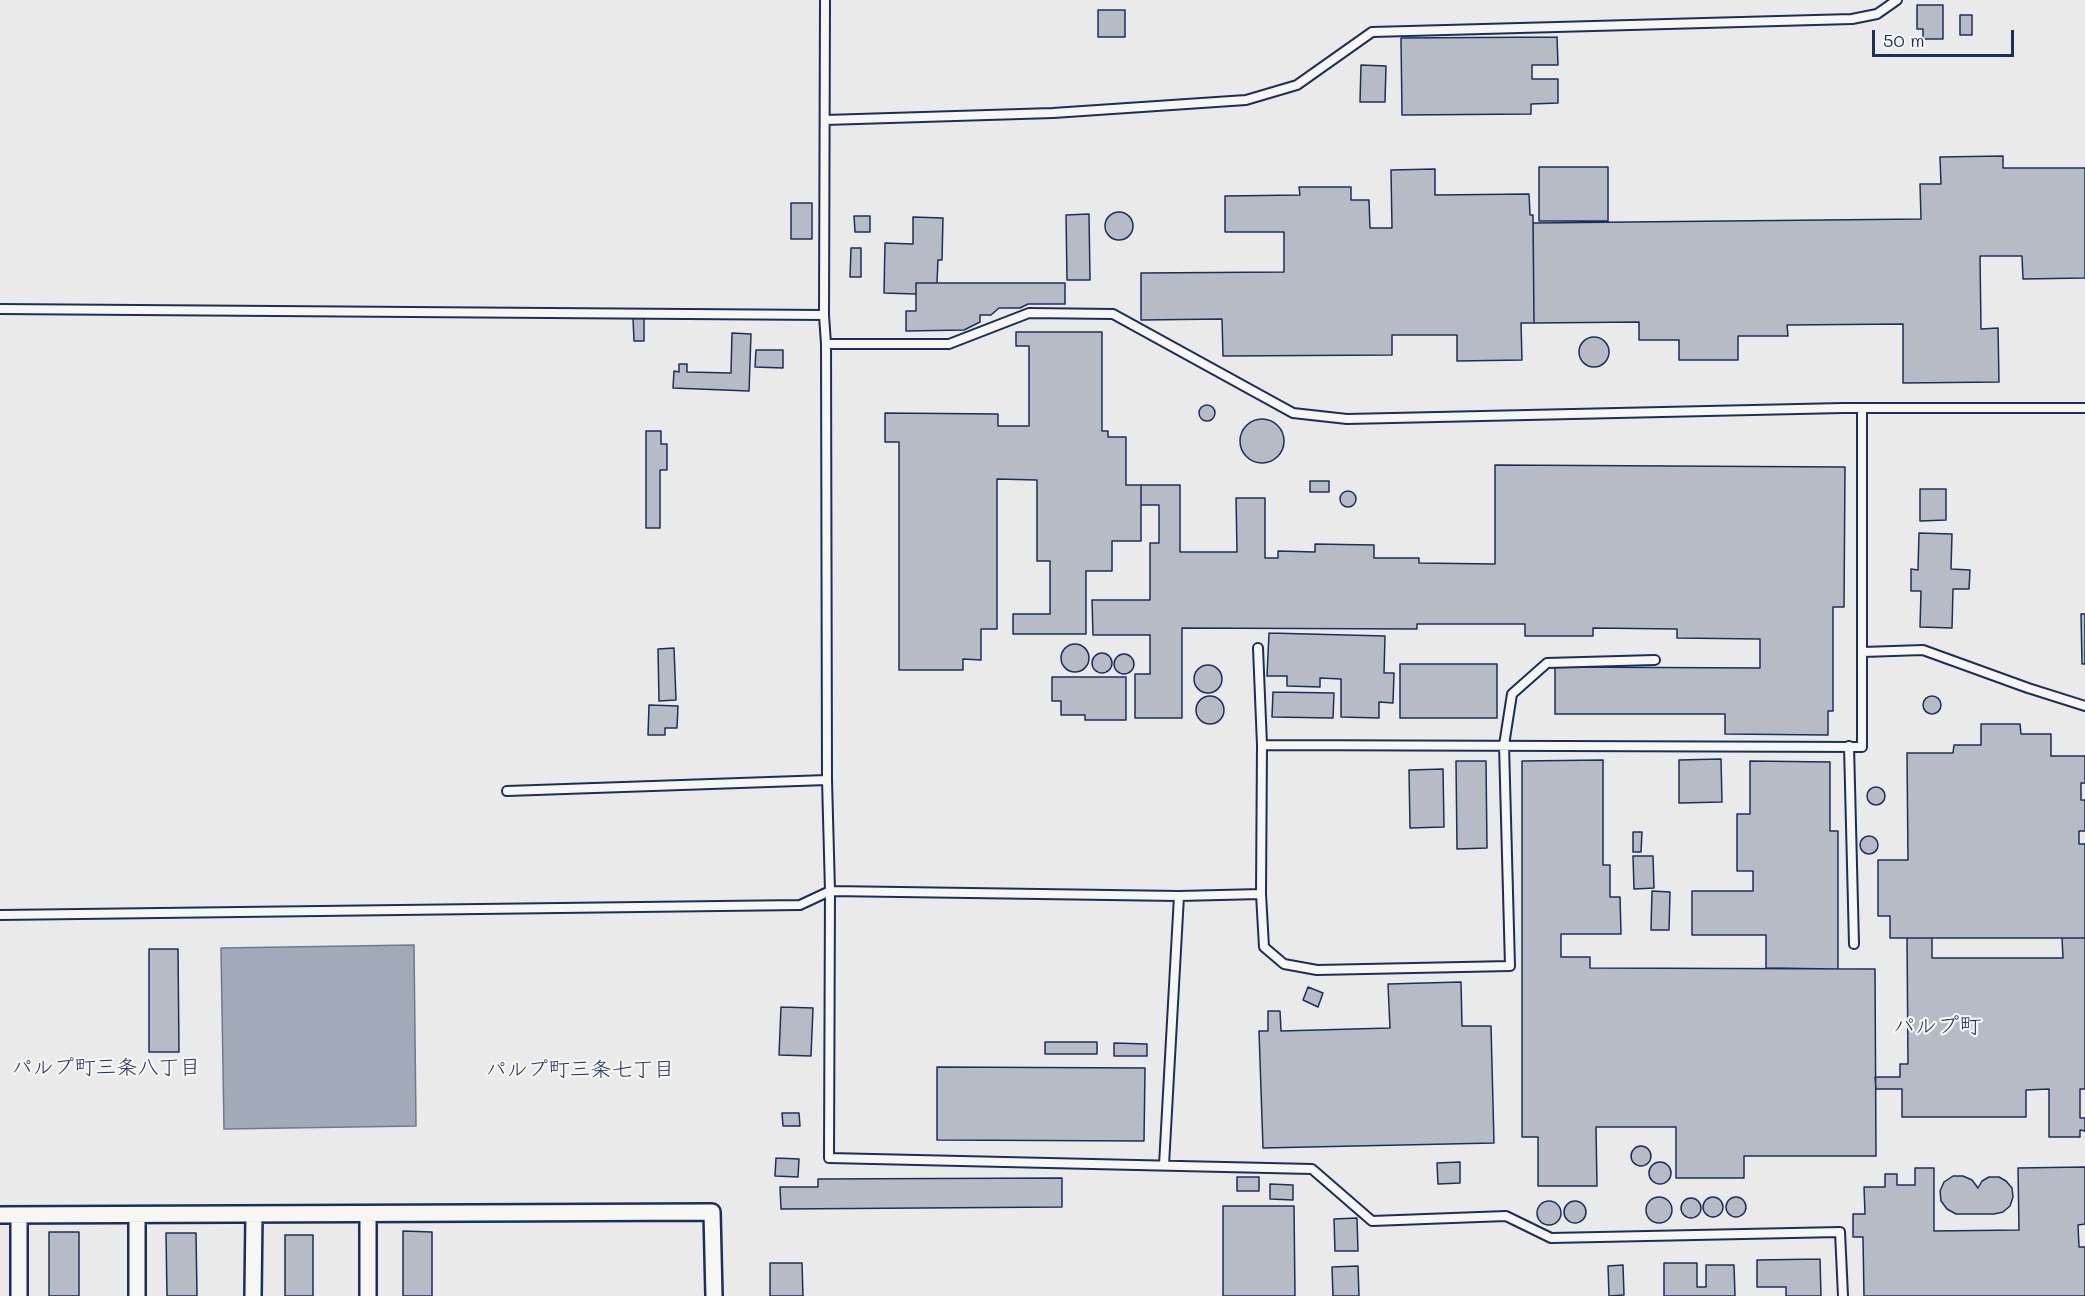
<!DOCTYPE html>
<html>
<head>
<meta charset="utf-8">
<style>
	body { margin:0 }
	#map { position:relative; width:2085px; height:1296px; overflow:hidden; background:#e9eae9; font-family:Mali,sans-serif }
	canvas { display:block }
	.scale { position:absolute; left:1872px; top:30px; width:142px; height:27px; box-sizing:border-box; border:3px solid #1b2f5e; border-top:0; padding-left:8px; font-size:18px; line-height:21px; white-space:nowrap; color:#1b2f5e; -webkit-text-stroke:4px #f6f6f2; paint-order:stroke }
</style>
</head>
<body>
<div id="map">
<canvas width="2085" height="1296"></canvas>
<div class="scale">50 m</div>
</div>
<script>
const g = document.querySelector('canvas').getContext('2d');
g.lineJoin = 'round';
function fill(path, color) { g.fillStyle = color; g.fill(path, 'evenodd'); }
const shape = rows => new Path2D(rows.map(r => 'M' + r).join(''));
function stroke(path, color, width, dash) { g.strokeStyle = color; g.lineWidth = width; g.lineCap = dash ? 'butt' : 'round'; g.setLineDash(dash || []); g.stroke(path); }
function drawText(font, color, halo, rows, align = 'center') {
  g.font = font + ' Mali,"Klee One",sans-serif'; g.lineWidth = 4.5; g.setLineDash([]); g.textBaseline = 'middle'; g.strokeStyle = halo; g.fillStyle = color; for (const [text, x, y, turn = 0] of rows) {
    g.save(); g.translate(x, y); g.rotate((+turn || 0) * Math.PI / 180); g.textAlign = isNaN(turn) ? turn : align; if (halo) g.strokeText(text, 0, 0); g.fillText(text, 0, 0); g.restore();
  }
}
const water = shape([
	[414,945,416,1126,224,1129,221,948,414,945]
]);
const building = shape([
	[1917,5,1943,5,1943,39,1923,39,1923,29,1917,29,1917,5],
	[1098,10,1125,10,1125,37,1098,37,1098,10],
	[1960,15,1972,15,1972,35,1960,35,1960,15],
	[1557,37,1558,65,1532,65,1532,79,1558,79,1558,103,1531,104,1531,114,1402,115,1401,38,1557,37],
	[1361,65,1386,66,1385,102,1360,102,1361,65],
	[2003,156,2003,168,2085,168,2085,278,2023,279,2022,256,1980,256,1981,329,1998,328,1999,382,1903,383,1903,324,1787,325,1788,336,1738,336,1738,360,1679,360,1679,340,1639,340,1639,322,1534,323,1533,223,1921,219,1920,184,1941,184,1940,157,2003,156],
	[1539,167,1608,167,1608,221,1539,221,1539,167],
	[1435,169,1435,195,1529,194,1530,215,1533,215,1534,323,1521,323,1522,360,1457,361,1457,335,1392,335,1392,355,1223,356,1222,319,1141,320,1141,273,1284,272,1284,232,1225,232,1225,196,1300,195,1299,187,1351,187,1351,200,1369,200,1370,228,1392,228,1391,170,1435,169],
	[791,203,812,203,812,239,791,239,791,203],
	'1105 226a14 14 0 1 1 28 0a14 14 0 1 1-28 0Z',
	[1089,214,1090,280,1067,280,1066,215,1089,214],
	[854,216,870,216,870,232,855,232,854,216],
	[913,217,943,218,942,260,938,260,937,283,916,283,916,294,884,293,885,243,913,244,913,217],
	[851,248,861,248,861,277,850,277,851,248],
	[916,283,1065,283,1065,304,1028,304,1020,308,999,308,991,315,980,315,980,322,964,330,906,331,906,311,916,311,916,283],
	[644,317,644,341,634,341,633,318,644,317],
	[1016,332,1102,332,1102,431,1108,431,1108,437,1126,437,1126,485,1141,485,1141,541,1112,541,1112,571,1086,571,1086,634,1013,634,1013,614,1050,614,1050,561,1037,561,1037,480,997,479,997,629,981,629,981,660,963,659,963,670,899,670,899,442,885,442,885,413,998,414,998,426,1029,426,1029,346,1016,346,1016,332],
	[732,333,751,334,749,391,673,388,674,371,679,372,679,364,687,364,687,372,731,373,732,333],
	'1579 352a15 15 0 1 1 30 0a15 15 0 1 1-30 0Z',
	[756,350,783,350,783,368,755,367,756,350],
	'1199 413a8 8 0 1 1 16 0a8 8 0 1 1-16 0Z',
	'1240 441a22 22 0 1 1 44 0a22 22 0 1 1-44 0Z',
	[646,431,661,431,661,444,667,444,667,470,660,470,660,528,646,528,646,431],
	[1495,465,1845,467,1844,607,1833,607,1833,711,1828,711,1828,735,1725,734,1725,714,1555,714,1555,667,1760,668,1760,639,1677,638,1677,629,1593,628,1593,636,1525,636,1525,624,1417,624,1417,629,1182,628,1182,718,1135,718,1135,674,1150,674,1150,635,1093,635,1092,600,1150,600,1150,543,1159,543,1159,505,1141,505,1141,485,1180,485,1180,552,1237,552,1236,498,1265,498,1265,558,1278,558,1278,551,1315,552,1315,544,1374,545,1374,558,1419,558,1419,563,1495,564,1495,465],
	[1310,481,1329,481,1329,492,1310,492,1310,481],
	[1920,489,1946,489,1946,520,1920,521,1920,489],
	'1340 499a8 8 0 1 1 16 0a8 8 0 1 1-16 0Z',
	[1919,533,1952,534,1951,569,1970,570,1969,589,1953,589,1952,628,1920,627,1921,591,1911,591,1911,569,1918,570,1919,533],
	[2081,614,2085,614,2085,664,2082,664,2081,614],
	[1269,633,1385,636,1384,673,1394,673,1393,703,1379,702,1379,718,1341,717,1341,679,1320,678,1320,687,1287,686,1287,676,1267,676,1269,633],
	'1061 658a14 14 0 1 1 28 0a14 14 0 1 1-28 0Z',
	[674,648,676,700,659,701,658,649,674,648],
	'1092 663a10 10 0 1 1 20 0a10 10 0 1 1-20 0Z',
	'1114 664a10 10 0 1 1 20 0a10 10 0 1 1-20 0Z',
	[1400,664,1497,664,1497,718,1400,718,1400,664],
	'1194 679a14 14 0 1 1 28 0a14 14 0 1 1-28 0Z',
	[1052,677,1126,677,1126,720,1085,720,1085,715,1061,715,1061,701,1052,701,1052,677],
	[1273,692,1334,693,1333,718,1272,717,1273,692],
	'1196 710a14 14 0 1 1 28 0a14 14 0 1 1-28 0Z',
	'1923 705a9 9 0 1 1 18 0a9 9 0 1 1-18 0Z',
	[649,705,678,706,677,728,665,728,665,735,648,735,649,705],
	[1981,724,2020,724,2021,734,2051,734,2051,756,2085,756,2085,783,2081,783,2081,800,2085,800,2085,831,2079,831,2079,844,2085,844,2085,938,1890,938,1890,916,1878,916,1878,860,1908,860,1907,753,1953,753,1954,745,1981,745,1981,724],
	[1721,759,1722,802,1679,803,1679,760,1721,759],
	[1603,760,1603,865,1610,865,1610,897,1620,897,1621,934,1561,934,1561,957,1590,957,1590,968,1875,969,1876,1156,1744,1156,1744,1178,1676,1178,1676,1127,1596,1127,1597,1186,1538,1186,1538,1137,1522,1137,1522,761,1603,760],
	[1456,761,1486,761,1487,848,1457,849,1456,761],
	[1750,761,1830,762,1830,831,1838,831,1838,969,1766,968,1766,935,1692,935,1692,891,1753,891,1753,871,1737,871,1737,814,1750,814,1750,761],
	[1443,769,1444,827,1410,828,1409,770,1443,769],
	'1867 796a9 9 0 1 1 18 0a9 9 0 1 1-18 0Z',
	[1633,832,1642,832,1641,852,1633,852,1633,832],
	'1860 845a9 9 0 1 1 18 0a9 9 0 1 1-18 0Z',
	[1633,856,1653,856,1654,888,1634,889,1633,856],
	[1652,891,1670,892,1669,930,1651,930,1652,891],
	[1907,938,1932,938,1932,958,2063,958,2062,938,2085,938,2085,1089,2080,1089,2080,1118,2085,1118,2085,1131,2080,1130,2080,1137,2049,1137,2049,1089,2026,1090,2026,1117,1902,1117,1902,1089,1876,1089,1875,1077,1900,1077,1900,1064,1908,1064,1907,938],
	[149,949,178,949,179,1052,149,1052,149,949],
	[1461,982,1462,1026,1491,1026,1494,1143,1263,1148,1259,1031,1268,1031,1268,1011,1280,1011,1281,1031,1390,1028,1388,984,1461,982],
	[1308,987,1323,993,1318,1007,1303,1000,1308,987],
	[781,1007,813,1008,811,1056,779,1055,781,1007],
	[1045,1042,1097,1042,1097,1054,1045,1054,1045,1042],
	[1114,1043,1147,1044,1147,1056,1114,1056,1114,1043],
	[937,1067,1145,1068,1144,1141,937,1140,937,1067],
	[782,1113,799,1113,800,1126,783,1126,782,1113],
	'1631 1156a10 10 0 1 1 20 0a10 10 0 1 1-20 0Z',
	[776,1158,799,1159,798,1177,775,1176,776,1158],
	'1649 1173a11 11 0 1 1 22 0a11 11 0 1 1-22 0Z',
	[1460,1162,1460,1183,1438,1184,1437,1163,1460,1162],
	[2085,1167,2085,1224,2078,1225,2079,1247,2085,1247,2085,1296,1864,1296,1863,1237,1853,1237,1853,1214,1865,1214,1864,1187,1885,1187,1885,1174,1897,1174,1897,1185,1915,1185,1915,1168,1934,1168,1934,1231,2019,1230,2018,1168,2085,1167],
	[1953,1176,1963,1176,1972,1180,1978,1188,1982,1181,1989,1177,1999,1177,2006,1181,2012,1188,2013,1197,2010,1206,2003,1212,1994,1214,1956,1214,1947,1209,1941,1201,1940,1191,1944,1182,1953,1176],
	[1237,1177,1259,1177,1259,1191,1237,1191,1237,1177],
	[1062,1178,1062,1207,781,1209,780,1187,818,1187,818,1179,1062,1178],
	[1270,1184,1293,1185,1293,1200,1270,1199,1270,1184],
	'1726 1207a10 10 0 1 1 20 0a10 10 0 1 1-20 0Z',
	'1703 1207a10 10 0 1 1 20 0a10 10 0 1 1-20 0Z',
	'1646 1210a13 13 0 1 1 26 0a13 13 0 1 1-26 0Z',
	'1681 1208a10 10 0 1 1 20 0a10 10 0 1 1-20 0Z',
	'1564 1212a11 11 0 1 1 22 0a11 11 0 1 1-22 0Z',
	'1537 1213a12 12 0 1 1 24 0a12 12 0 1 1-24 0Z',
	[1223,1206,1294,1206,1295,1296,1223,1296,1223,1206],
	[1357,1218,1358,1251,1335,1251,1334,1219,1357,1218],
	[403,1231,432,1232,432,1296,403,1296,403,1231],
	[49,1232,79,1232,79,1296,49,1296,49,1232],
	[166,1233,196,1233,197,1296,167,1296,166,1233],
	[285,1235,313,1235,313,1296,285,1296,285,1235],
	[1820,1259,1821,1296,1786,1296,1786,1287,1757,1287,1757,1260,1820,1259],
	[770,1263,802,1263,803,1296,770,1296,770,1263],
	[1664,1263,1697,1263,1697,1287,1706,1287,1706,1265,1734,1265,1735,1296,1664,1296,1664,1263],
	[1623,1265,1624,1295,1609,1296,1608,1266,1623,1265],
	[1358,1266,1359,1296,1333,1296,1332,1267,1358,1266]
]);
const lane = shape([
	[825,0,824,315,826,344,827,780,830,891,829,1158,1312,1169,1372,1221,1506,1216,1551,1238,1840,1232,1843,1296],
	[825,120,1053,113,1246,100,1297,85,1372,32,1852,19,1877,14,1897,0],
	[0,309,824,315],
	[826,344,949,344,1029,313,1113,314,1293,413,1347,419,1843,408,2085,408],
	[1863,652,1923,650,2028,688,2085,706],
	[1262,745,1862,747,1862,409],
	[1849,746,1854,944],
	[507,791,827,780],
	[1261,894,1264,947,1284,964,1317,970,1510,966,1504,745,1512,694,1547,663,1655,660],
	[0,915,800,905,830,891,1179,896,1261,894,1262,745,1258,648],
	[1164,1165,1179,896]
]);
const street = shape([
	[368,1214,368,1296],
	[0,1215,712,1212,714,1296],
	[19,1215,19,1296],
	[137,1215,137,1296],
	[253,1296,254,1214]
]);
const neighbourhoodNames = [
	["パルプ町三条八丁目",106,1068],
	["パルプ町三条七丁目",580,1070]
];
const quarterNames = [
	["パルプ町",1937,1026]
];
fill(water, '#a2aaba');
stroke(water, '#6c7995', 1.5);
fill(building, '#b6bbc6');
stroke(building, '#1b2f5e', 1.5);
stroke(lane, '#1b2f5e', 12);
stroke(street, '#1b2f5e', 20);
stroke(lane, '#f6f6f2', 8);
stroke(street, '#f6f6f2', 15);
drawText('21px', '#1b2f5e', '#f6f6f2', neighbourhoodNames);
drawText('22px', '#1b2f5e', '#f6f6f2', quarterNames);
</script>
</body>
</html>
